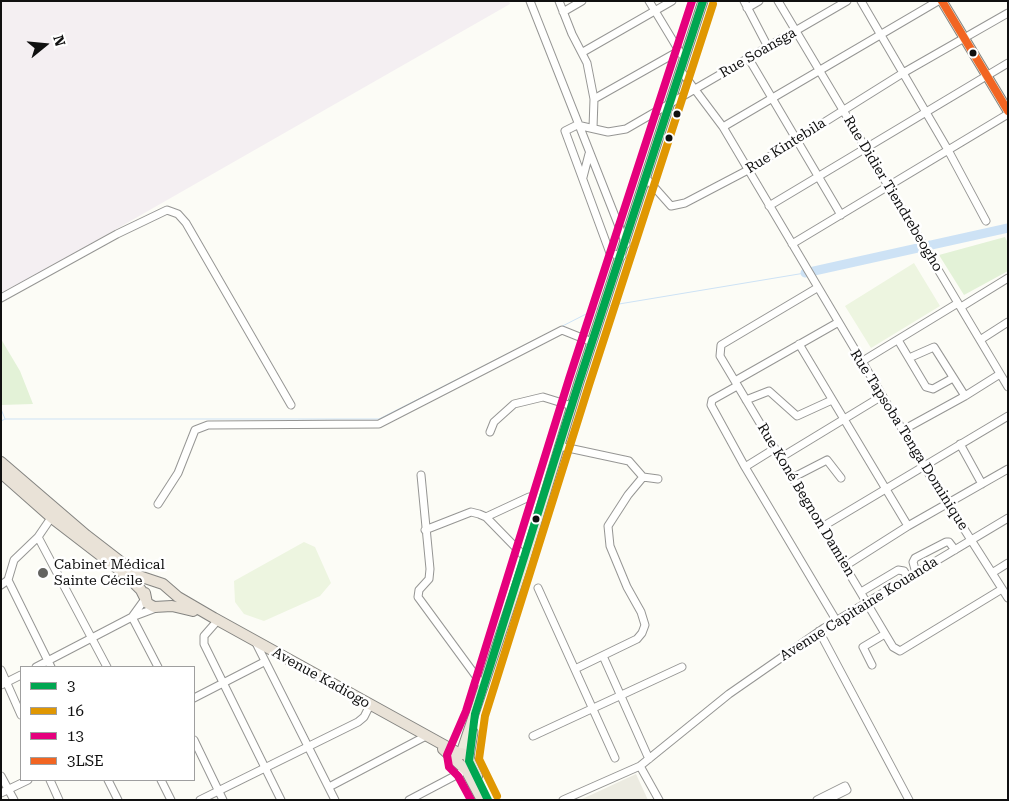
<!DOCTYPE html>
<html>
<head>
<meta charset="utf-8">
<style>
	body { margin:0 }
	#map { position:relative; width:1009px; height:801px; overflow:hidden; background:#fcfcf6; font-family:"Roboto Serif",serif }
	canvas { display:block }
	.frame { position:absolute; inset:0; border:2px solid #101010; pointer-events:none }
	.legend { position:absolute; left:20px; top:666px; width:175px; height:115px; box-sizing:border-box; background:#fff; border:1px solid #9f9f9f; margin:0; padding:6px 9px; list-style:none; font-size:15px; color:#101010 }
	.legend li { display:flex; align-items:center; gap:10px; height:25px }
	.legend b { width:25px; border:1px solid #9f9f9f }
	.north { position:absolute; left:20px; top:20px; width:50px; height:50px; -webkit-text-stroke:4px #fff; paint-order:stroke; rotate:73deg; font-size:14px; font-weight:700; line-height:20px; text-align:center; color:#101010 }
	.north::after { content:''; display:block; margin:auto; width:18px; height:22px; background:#101010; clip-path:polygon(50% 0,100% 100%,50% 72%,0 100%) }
</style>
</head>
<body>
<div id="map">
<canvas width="1009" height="801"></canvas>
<div class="frame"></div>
<ul class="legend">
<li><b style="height:6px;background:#00a651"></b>3</li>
<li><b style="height:6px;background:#e09702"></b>16</li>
<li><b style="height:6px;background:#e5007d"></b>13</li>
<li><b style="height:6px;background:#f26522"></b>3LSE</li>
</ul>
<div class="north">N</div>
</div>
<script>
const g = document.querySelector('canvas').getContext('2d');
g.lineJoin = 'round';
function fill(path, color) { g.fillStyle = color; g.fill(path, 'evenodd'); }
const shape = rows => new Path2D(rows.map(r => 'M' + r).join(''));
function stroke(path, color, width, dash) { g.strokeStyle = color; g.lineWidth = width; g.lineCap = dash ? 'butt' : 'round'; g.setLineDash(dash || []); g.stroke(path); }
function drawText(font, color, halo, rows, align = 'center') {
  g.font = font + ' "Roboto Serif",serif'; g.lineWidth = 5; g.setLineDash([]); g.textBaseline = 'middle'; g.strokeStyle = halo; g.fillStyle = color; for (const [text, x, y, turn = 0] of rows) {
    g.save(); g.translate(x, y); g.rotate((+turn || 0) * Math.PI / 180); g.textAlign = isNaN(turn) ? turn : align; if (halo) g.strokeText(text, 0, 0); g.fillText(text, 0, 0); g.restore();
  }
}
const industrial = shape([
	[1,1,509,1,510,4,1,295]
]);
const green = shape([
	[1005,237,1008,243,1008,271,964,295,939,255],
	[1,339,20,371,33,404,1,405]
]);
const pitch = shape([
	[914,263,940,306,871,348,845,306],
	[304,542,315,547,331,583,320,596,264,621,244,614,235,602,234,581]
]);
const plaza = shape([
	[636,774,648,800,580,800]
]);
const stream = shape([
	[607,306,805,273],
	[1,409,5,419],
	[1,421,5,419,379,419,598,308]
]);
const river = shape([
	[805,273,1008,228]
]);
const minor = shape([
	[530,1,626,244],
	[559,1,572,34,587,63,594,99,593,128],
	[649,1,681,54],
	[744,1,768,47],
	[778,1,1008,387],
	[861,1,948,150,986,221],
	[747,8,759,1],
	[563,12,582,1],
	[583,52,672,1],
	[749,59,841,215],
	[681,71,723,127,924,466,1008,598],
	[594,99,679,51],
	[723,127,938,1],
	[583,177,589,154],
	[647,179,671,206,685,203,748,170,903,73,1008,13],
	[769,206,1008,63],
	[792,244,1008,114],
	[622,256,610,253,565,131,577,125,608,132,626,129,847,1],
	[817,288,721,345,720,356,893,647,900,651,1002,589],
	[1,298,117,234,167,210,178,214,186,223,291,405],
	[961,307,1008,278],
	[898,340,926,387,933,389,953,378],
	[980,340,1008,322],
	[799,344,908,526],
	[909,358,934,347,965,396],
	[861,362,958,303],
	[735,381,837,323],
	[737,386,712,400,711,405,745,467,836,620],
	[746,400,769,391,797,416,832,400],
	[903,430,965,396,1000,374],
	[490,432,494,422,514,404,543,397,572,406],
	[960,444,982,484],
	[559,446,629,461,643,477],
	[780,458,882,396],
	[745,467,774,449],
	[421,475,430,569,429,579,419,590,418,597,484,687],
	[792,478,827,460,841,478],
	[158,504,178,473,195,430,208,425,379,424,562,330,592,342],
	[486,517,529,497],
	[822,527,1008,416],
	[425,530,471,512,479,514,486,517,525,557],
	[38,537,107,667],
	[845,566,908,526,1008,469],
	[916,573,913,562,915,558,946,542,949,542,955,550],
	[992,573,1008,563],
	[8,580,51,667],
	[1,585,8,580,14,560,38,537,53,515],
	[538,588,615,758],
	[861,592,898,570,904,571,908,578],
	[132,617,158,667],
	[132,617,145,599],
	[218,620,204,636,204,644,281,800],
	[819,631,909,800],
	[255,641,335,800],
	[603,656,649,759],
	[872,665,863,647,885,634],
	[36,667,132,617,156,608],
	[575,669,637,639,642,633,645,625,641,612,627,587,610,546,608,526,628,495,643,477,658,479],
	[1,670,21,715],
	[1,685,21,675],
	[194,698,264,662],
	[533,736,682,667],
	[194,740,223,800],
	[640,766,659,800],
	[1,776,14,800],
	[50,780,59,800],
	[108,780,118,800],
	[161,780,171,800],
	[329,787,426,736],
	[1,793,28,780],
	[200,800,358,722,364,717,370,705],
	[409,800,466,770],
	[563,800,640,766,729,694,824,628,1008,518],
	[817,800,845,786,847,790,827,800]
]);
const major = shape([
	[942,1,1008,111],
	[461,753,525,561,579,382,703,1],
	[469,757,473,732]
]);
const highway = shape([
	[1,462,86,535,139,576,163,584,178,597,214,618,460,754],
	[1,473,52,518,126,575,141,590,145,598],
	[145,593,147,603,154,607,172,606,193,611],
	[443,749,466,770,482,800],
	[457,758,461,753,467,755,477,776]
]);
const bus1 = shape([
	[488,800,469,761,475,714,579,382,703,1]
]);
const bus2 = shape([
	[497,796,479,759,485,716,589,385,713,4]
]);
const bus3 = shape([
	[471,800,458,776,449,767,447,755,466,711,569,379,692,1]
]);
const bus4 = shape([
	[942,1,1008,111]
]);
const markers = [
	[973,53,4.5,"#101010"],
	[677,114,4.5,"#101010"],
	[669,138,4.5,"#101010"],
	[536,519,4.5,"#101010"],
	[43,573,6,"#636360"]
];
const streetNames = [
	["Rue Soansga",758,53,-30],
	["Rue Kintebila",786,146,-32],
	["Rue Didier Tiendrebeogho",893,194,59],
	["Rue Tapsoba Tenga Dominique",909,440,58],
	["Rue Koné Begnon Damien",806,500,59],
	["Avenue Capitaine Kouanda",859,609,-32],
	["Avenue Kadiogo",321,678,29]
];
const poiNames = [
	["Cabinet Médical",54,565],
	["Sainte Cécile",54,581]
];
fill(industrial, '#f4eff2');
fill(green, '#e3f2d7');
fill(pitch, '#edf5e0');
fill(plaza, '#ecebe1');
stroke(stream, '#cde2f5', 1);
stroke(river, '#cde2f5', 9);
stroke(minor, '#969694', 9);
stroke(major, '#848481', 11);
stroke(highway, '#848481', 12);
stroke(minor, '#fffffe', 7);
stroke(major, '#eceadc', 9);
stroke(highway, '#e9e2d7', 10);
stroke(bus1, '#00a651', 8);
stroke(bus2, '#e09702', 8);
stroke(bus3, '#e5007d', 8);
stroke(bus4, '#f26522', 8);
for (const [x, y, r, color] of markers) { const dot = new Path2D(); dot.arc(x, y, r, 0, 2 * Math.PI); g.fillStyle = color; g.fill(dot); stroke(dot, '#fff', 2); }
drawText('14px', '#101010', '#fff', streetNames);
drawText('14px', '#101010', '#fff', poiNames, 'left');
</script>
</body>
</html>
